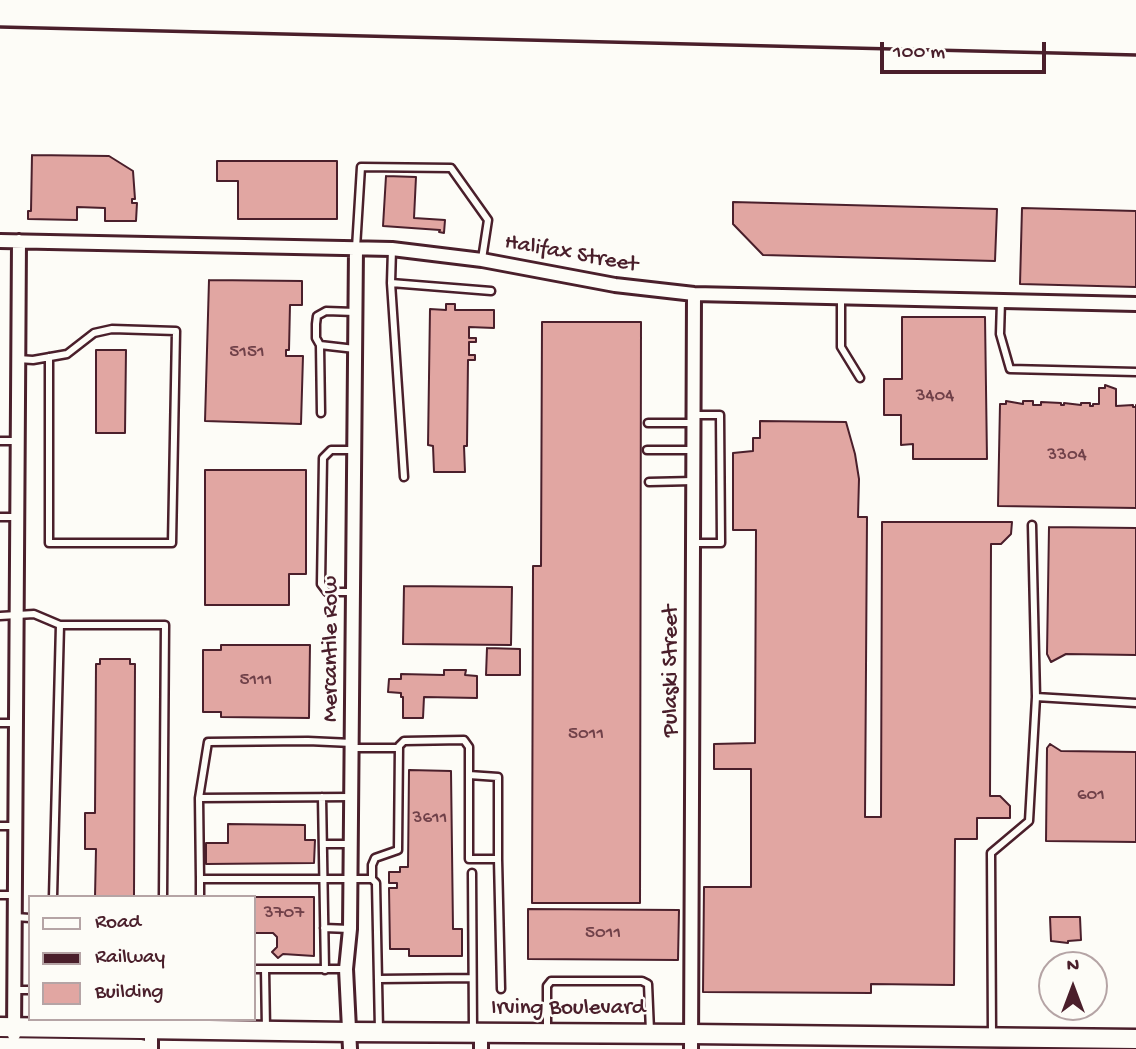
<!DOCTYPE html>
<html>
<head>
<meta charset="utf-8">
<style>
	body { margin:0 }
	#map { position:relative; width:1136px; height:1049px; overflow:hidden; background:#fdfcf7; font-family:"Gochi Hand",sans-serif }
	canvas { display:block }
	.legend { position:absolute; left:28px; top:895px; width:228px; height:126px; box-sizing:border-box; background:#fdfcf7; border:2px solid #b5a4a5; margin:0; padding:9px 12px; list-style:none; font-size:21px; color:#4a1f2b }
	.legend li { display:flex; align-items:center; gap:14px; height:35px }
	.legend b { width:35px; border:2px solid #b5a4a5 }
	.north { position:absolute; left:1038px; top:951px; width:70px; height:70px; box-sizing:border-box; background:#fdfcf7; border:2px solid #b5a4a5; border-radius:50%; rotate:0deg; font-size:19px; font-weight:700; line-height:28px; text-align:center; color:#4a1f2b }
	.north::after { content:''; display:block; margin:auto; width:24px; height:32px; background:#4a1f2b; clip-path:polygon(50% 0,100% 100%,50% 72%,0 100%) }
	.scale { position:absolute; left:880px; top:42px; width:166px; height:32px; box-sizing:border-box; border:4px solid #4a1f2b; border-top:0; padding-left:9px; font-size:21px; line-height:24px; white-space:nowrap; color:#4a1f2b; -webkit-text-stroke:5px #fdfcf7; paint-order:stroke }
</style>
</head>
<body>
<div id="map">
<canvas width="1136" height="1049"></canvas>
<ul class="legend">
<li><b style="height:9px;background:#fdfcf7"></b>Road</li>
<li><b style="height:9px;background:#4a1f2b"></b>Railway</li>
<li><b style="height:19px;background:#e1a6a2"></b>Building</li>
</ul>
<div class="north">N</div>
<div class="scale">100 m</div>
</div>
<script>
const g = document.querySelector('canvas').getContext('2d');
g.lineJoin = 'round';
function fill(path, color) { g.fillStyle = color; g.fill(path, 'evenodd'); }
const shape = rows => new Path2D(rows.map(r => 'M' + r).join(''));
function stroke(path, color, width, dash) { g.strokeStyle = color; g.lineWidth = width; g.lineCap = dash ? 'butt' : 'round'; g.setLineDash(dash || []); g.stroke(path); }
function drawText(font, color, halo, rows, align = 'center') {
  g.font = font + ' "Gochi Hand",sans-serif'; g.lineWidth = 5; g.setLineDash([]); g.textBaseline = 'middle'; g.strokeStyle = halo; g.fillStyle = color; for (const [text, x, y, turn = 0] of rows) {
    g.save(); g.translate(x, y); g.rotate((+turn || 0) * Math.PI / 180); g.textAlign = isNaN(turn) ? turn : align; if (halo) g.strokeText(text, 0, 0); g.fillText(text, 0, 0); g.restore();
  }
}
const building = shape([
	[32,155,109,156,133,171,135,199,132,199,132,203,137,203,136,221,105,221,105,208,77,207,77,220,28,219,28,211,31,211,32,155],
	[217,161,337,161,337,219,238,219,238,181,217,181,217,161],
	[386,176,416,177,414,218,445,220,444,233,439,232,440,230,383,226,386,176],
	[733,202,997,209,995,261,763,255,733,224,733,202],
	[1022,208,1136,211,1136,287,1020,284,1022,208],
	[209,280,302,281,302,305,290,305,289,350,286,350,286,356,303,356,301,424,205,421,209,280],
	[446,304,455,304,455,310,494,310,494,328,469,327,469,338,476,338,476,342,469,342,469,355,475,355,475,360,468,360,467,446,464,446,465,472,434,472,433,446,428,445,430,309,446,310,446,304],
	[902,317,985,317,987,459,913,459,913,444,901,445,901,415,884,415,884,379,902,379,902,317],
	[542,322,641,322,640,903,532,903,533,566,541,566,542,322],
	[96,350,126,350,125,433,96,433,96,350],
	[1105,385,1116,389,1116,406,1133,405,1133,407,1136,407,1136,405,1136,508,998,506,1000,404,1006,404,1006,401,1023,404,1023,401,1033,401,1033,405,1041,405,1041,402,1061,403,1061,405,1064,405,1064,403,1081,405,1081,403,1090,403,1090,406,1093,406,1093,404,1099,404,1099,388,1105,388,1105,385],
	[760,421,846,422,855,454,859,479,858,517,867,517,865,817,881,817,882,522,1012,522,1011,534,1001,544,991,544,990,796,1000,796,1010,806,1010,818,977,818,977,839,955,839,954,985,871,984,871,993,703,992,704,887,751,887,751,769,714,769,714,744,755,743,756,530,733,530,733,453,753,451,753,438,760,438,760,421],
	[205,470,306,470,306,574,289,574,289,605,205,605,205,470],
	[1049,527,1136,528,1136,655,1066,654,1051,662,1047,654,1049,527],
	[404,586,512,587,511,645,403,644,404,586],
	[221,645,310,645,309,718,221,717,221,712,203,712,203,650,221,650,221,645],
	[487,648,520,649,520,675,486,675,487,648],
	[100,659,130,659,130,664,135,664,134,897,95,897,96,849,85,849,85,813,95,813,96,664,100,664,100,659],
	[444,670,466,670,465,675,477,676,477,698,424,697,423,718,403,718,403,697,401,697,401,693,388,692,389,679,401,679,401,674,444,675,444,670],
	[1050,744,1061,751,1136,752,1136,842,1046,841,1047,748,1050,744],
	[409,770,451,771,453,929,462,929,462,956,409,956,409,949,390,949,389,888,397,888,397,883,389,883,389,872,400,872,400,867,408,867,409,770],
	[228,824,305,825,305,840,315,840,314,863,206,864,206,843,228,843,228,824],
	[254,897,314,897,314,956,283,954,278,958,272,952,277,947,277,937,273,933,254,933,254,897],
	[528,909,679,910,678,960,528,959,528,909],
	[1050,917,1080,917,1081,940,1068,941,1068,943,1051,941,1050,917]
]);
const lane = shape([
	[356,248,361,167,451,168,488,220,482,259],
	[392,249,391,283,404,477],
	[391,283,491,291],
	[841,298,841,347,860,378],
	[1001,301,1000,334,1010,369,1136,372],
	[320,345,321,413],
	[355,349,320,345,316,338,316,324,317,316,326,311,355,312],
	[18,359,33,360,67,354,94,333,112,329,176,331,172,543,49,543,49,357],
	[648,423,694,423],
	[0,441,17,441],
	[647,450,694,450],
	[649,482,693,481],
	[0,517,17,517],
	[1032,525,1036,697,1136,703],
	[693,543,721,543,720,415,694,415],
	[354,592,327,592,321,584,323,458,331,450,355,450],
	[0,616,34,614,60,625,53,897],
	[60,625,165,625,163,897],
	[0,723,16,723],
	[352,748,399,748],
	[469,775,498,777,498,859],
	[322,797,325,970],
	[199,798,352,797],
	[0,826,15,826],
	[323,844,351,844],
	[472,873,473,1031],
	[200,879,199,798,208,742,308,741,352,743],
	[0,895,15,895],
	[200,897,200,879,372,879],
	[15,917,30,918],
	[324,928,350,929],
	[254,969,265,969,266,1029],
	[265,969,346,969],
	[379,979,472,978],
	[15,990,30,990],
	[379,1030,376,883,372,879,372,865,375,858,398,850,399,746,404,741,464,740,469,747,469,859,498,859,501,989],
	[547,1031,547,986,551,981,642,981,648,984,650,1031],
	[992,1036,991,853,1029,821,1036,697]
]);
const street = shape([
	[0,241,392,249,482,260,615,285,694,294,1136,304],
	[481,1033,481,1049],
	[14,1035,19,241],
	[151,1049,151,1029],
	[350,1049,346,969,350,929,356,248],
	[691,1049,694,294]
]);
const secondary = shape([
	[0,1027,349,1032,691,1034,1136,1039],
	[0,1047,141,1049]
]);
const rail = shape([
	[0,27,1136,55]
]);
const numberNames = [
	["5151",247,353],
	["3404",935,397],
	["3304",1067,456],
	["5111",256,681],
	["5011",586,735],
	["601",1091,796],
	["3611",430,819],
	["3707",284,914],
	["5011",603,934]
];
const streetNames = [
	["Halifax Street",571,255,10],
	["Mercantile Row",332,649,-90],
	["Pulaski Street",672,671,-90],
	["Irving Boulevard",568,1009]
];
fill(building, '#e1a6a2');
stroke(building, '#4a1f2b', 2);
stroke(lane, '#4a1f2b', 11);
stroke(street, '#4a1f2b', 18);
stroke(secondary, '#4a1f2b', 23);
stroke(lane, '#fdfcf7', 6);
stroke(street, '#fdfcf7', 12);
stroke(secondary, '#fdfcf7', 18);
stroke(rail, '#4a1f2b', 3.5);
drawText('19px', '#704149', null, numberNames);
drawText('23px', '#4a1f2b', '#fdfcf7', streetNames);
</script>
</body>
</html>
